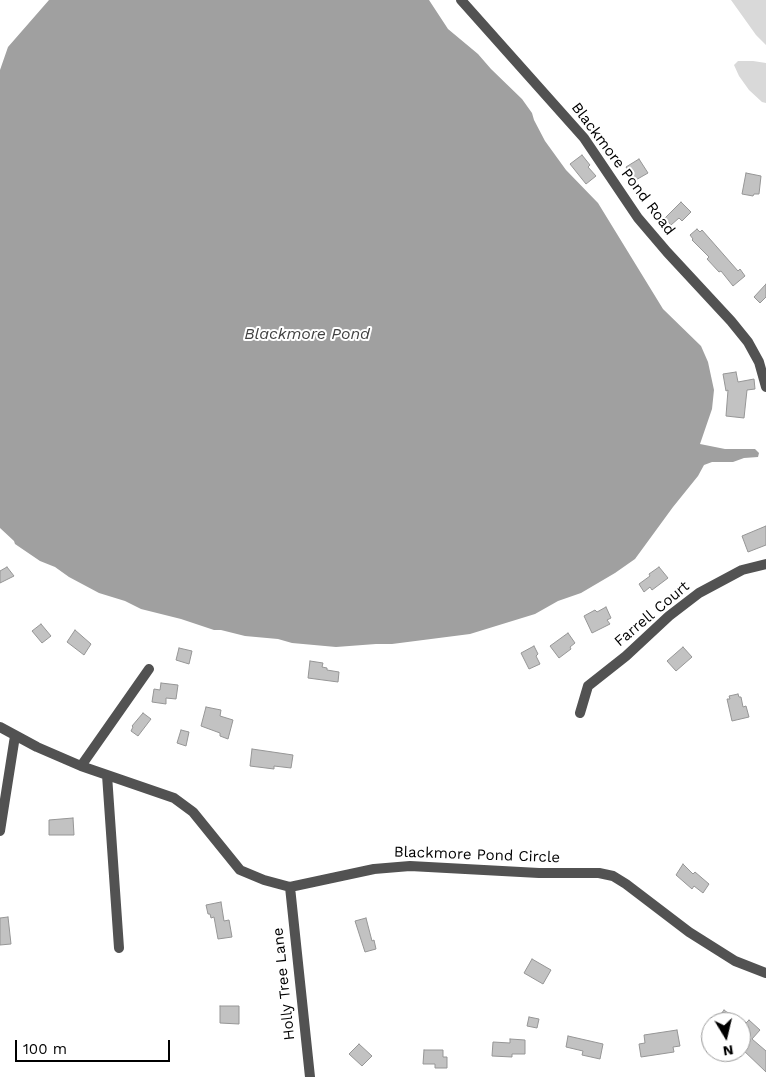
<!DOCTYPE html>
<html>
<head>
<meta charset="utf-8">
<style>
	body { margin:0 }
	#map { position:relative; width:766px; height:1077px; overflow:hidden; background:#fff; font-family:"Work Sans",sans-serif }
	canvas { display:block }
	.north { position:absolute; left:701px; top:1012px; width:50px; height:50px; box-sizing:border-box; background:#fff; border:1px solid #999; border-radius:50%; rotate:171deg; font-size:14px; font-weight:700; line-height:20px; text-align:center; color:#000 }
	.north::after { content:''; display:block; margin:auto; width:18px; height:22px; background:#000; clip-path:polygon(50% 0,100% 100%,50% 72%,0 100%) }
	.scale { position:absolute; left:15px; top:1040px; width:155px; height:22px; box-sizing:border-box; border:2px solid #000; border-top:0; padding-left:6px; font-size:15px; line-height:18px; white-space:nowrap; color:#000; -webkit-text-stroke:4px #fff; paint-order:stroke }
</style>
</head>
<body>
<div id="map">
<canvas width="766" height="1077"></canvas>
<div class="north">N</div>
<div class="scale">100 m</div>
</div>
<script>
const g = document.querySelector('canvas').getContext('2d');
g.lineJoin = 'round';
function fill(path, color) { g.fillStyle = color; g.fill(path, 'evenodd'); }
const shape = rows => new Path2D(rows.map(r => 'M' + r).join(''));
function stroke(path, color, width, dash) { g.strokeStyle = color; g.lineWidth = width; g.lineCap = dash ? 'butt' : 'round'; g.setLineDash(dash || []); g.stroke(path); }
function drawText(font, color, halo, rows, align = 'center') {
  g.font = font + ' "Work Sans",sans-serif'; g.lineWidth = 4; g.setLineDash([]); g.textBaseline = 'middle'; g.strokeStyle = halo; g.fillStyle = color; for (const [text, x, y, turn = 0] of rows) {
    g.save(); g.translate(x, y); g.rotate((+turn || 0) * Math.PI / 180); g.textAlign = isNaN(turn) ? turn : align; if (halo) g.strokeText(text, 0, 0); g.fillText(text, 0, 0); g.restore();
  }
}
const green = shape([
	[731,0,766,0,766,45,756,35],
	[738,61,753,61,766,63,766,103,762,102,749,90,739,76,734,65]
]);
const water = shape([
	[49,0,429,0,448,29,478,54,491,69,522,99,532,113,534,120,545,141,566,170,598,203,663,309,701,346,708,362,714,390,712,409,700,444,725,449,755,449,759,453,758,457,744,458,733,462,712,462,704,465,698,476,673,507,635,559,615,573,581,593,558,601,535,614,470,634,392,644,376,644,336,647,292,643,278,639,245,636,221,630,214,630,181,619,141,609,125,601,99,593,69,577,55,567,40,561,15,544,14,541,0,528,0,70,8,47]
]);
const building = shape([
	[582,155,590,165,588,167,596,176,586,184,570,164,582,155],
	[639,159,648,173,634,181,626,167,639,159],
	[746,173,761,176,759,194,754,194,753,196,742,194,746,173],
	[681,202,691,212,682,221,679,218,671,225,665,218,681,202],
	[697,229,700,232,702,230,738,271,740,269,745,276,733,286,721,271,719,272,707,259,709,257,692,240,693,239,690,235,697,229],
	[766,284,766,297,760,303,754,297,766,284],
	[736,372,738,382,754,379,755,389,747,390,744,418,726,416,728,390,726,391,723,374,736,372],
	[766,526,766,545,748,552,742,536,766,526],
	[7,567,14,576,0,583,0,571,7,567],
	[659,567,668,578,652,590,650,587,644,592,639,584,650,576,649,574,659,567],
	[606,607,611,618,607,620,610,624,592,633,584,616,595,610,597,612,606,607],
	[41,624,51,636,42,643,32,631,41,624],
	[75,630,91,644,84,655,67,642,75,630],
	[568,633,575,643,570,647,571,649,559,658,550,646,568,633],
	[534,646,538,654,536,656,540,664,529,669,521,653,534,646],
	[683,647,692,657,676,671,667,661,683,647],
	[179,648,192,651,189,664,176,660,179,648],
	[310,661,323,663,322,667,327,668,327,670,339,672,338,682,308,678,310,661],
	[161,683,178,685,176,699,166,698,166,704,152,702,154,689,160,690,161,683],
	[738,694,739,697,741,697,743,707,746,706,749,717,732,721,727,699,730,699,729,696,738,694],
	[206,707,221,710,220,716,233,720,228,739,220,736,220,733,201,726,206,707],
	[143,713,151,719,138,736,131,731,133,727,132,726,143,713],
	[181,730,189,732,186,746,177,743,181,730],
	[252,749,293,755,291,768,274,766,274,769,250,766,252,749],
	[73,818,74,835,49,835,49,820,73,818],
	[683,864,693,874,695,872,709,884,703,893,694,886,692,889,676,875,683,864],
	[221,902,224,921,229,920,232,937,218,939,214,917,211,918,210,914,208,914,206,905,221,902],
	[8,917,11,944,0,945,0,918,8,917],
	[366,918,372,941,374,940,376,949,365,952,355,921,366,918],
	[532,959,551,970,543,984,524,973,532,959],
	[220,1006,239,1006,239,1024,220,1023,220,1006],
	[724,1010,740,1022,715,1022,724,1010],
	[529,1017,539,1019,537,1028,527,1026,529,1017],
	[749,1020,760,1030,752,1039,766,1051,766,1072,741,1048,741,1023,744,1025,749,1020],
	[677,1030,680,1046,673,1047,674,1052,641,1057,639,1044,645,1043,644,1035,677,1030],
	[568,1036,603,1044,600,1059,582,1055,583,1051,566,1047,568,1036],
	[510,1039,525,1040,525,1054,512,1054,512,1057,492,1056,493,1042,510,1043,510,1039],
	[359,1044,372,1056,362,1066,349,1054,359,1044],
	[424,1050,443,1050,443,1057,447,1057,447,1068,435,1068,435,1064,423,1064,424,1050]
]);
const minor = shape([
	[461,0,584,138,638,218,667,252,731,321,748,342,759,362,766,387],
	[580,713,588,686,626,656,669,616,699,593,742,570,766,564],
	[0,727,37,747,81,766,174,798,193,812,240,870,264,880,290,887,374,869,410,866,539,873,599,873,613,876,626,884,689,932,735,961,766,973],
	[81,766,149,669],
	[107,775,119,948],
	[0,831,15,736],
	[290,887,310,1077]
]);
const streetNames = [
	["Blackmore Pond Road",623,169,53],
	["Farrell Court",652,614,-40],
	["Blackmore Pond Circle",477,855,2],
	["Holly Tree Lane",284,984,-96]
];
const waterNames = [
	["Blackmore Pond",307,334]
];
fill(green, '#d9d9d9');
fill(water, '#a0a0a0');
fill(building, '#c2c2c2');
stroke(building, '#969696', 1);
stroke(minor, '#525252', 10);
drawText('15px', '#000', '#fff', streetNames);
drawText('italic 16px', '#414141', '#fff', waterNames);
</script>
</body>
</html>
